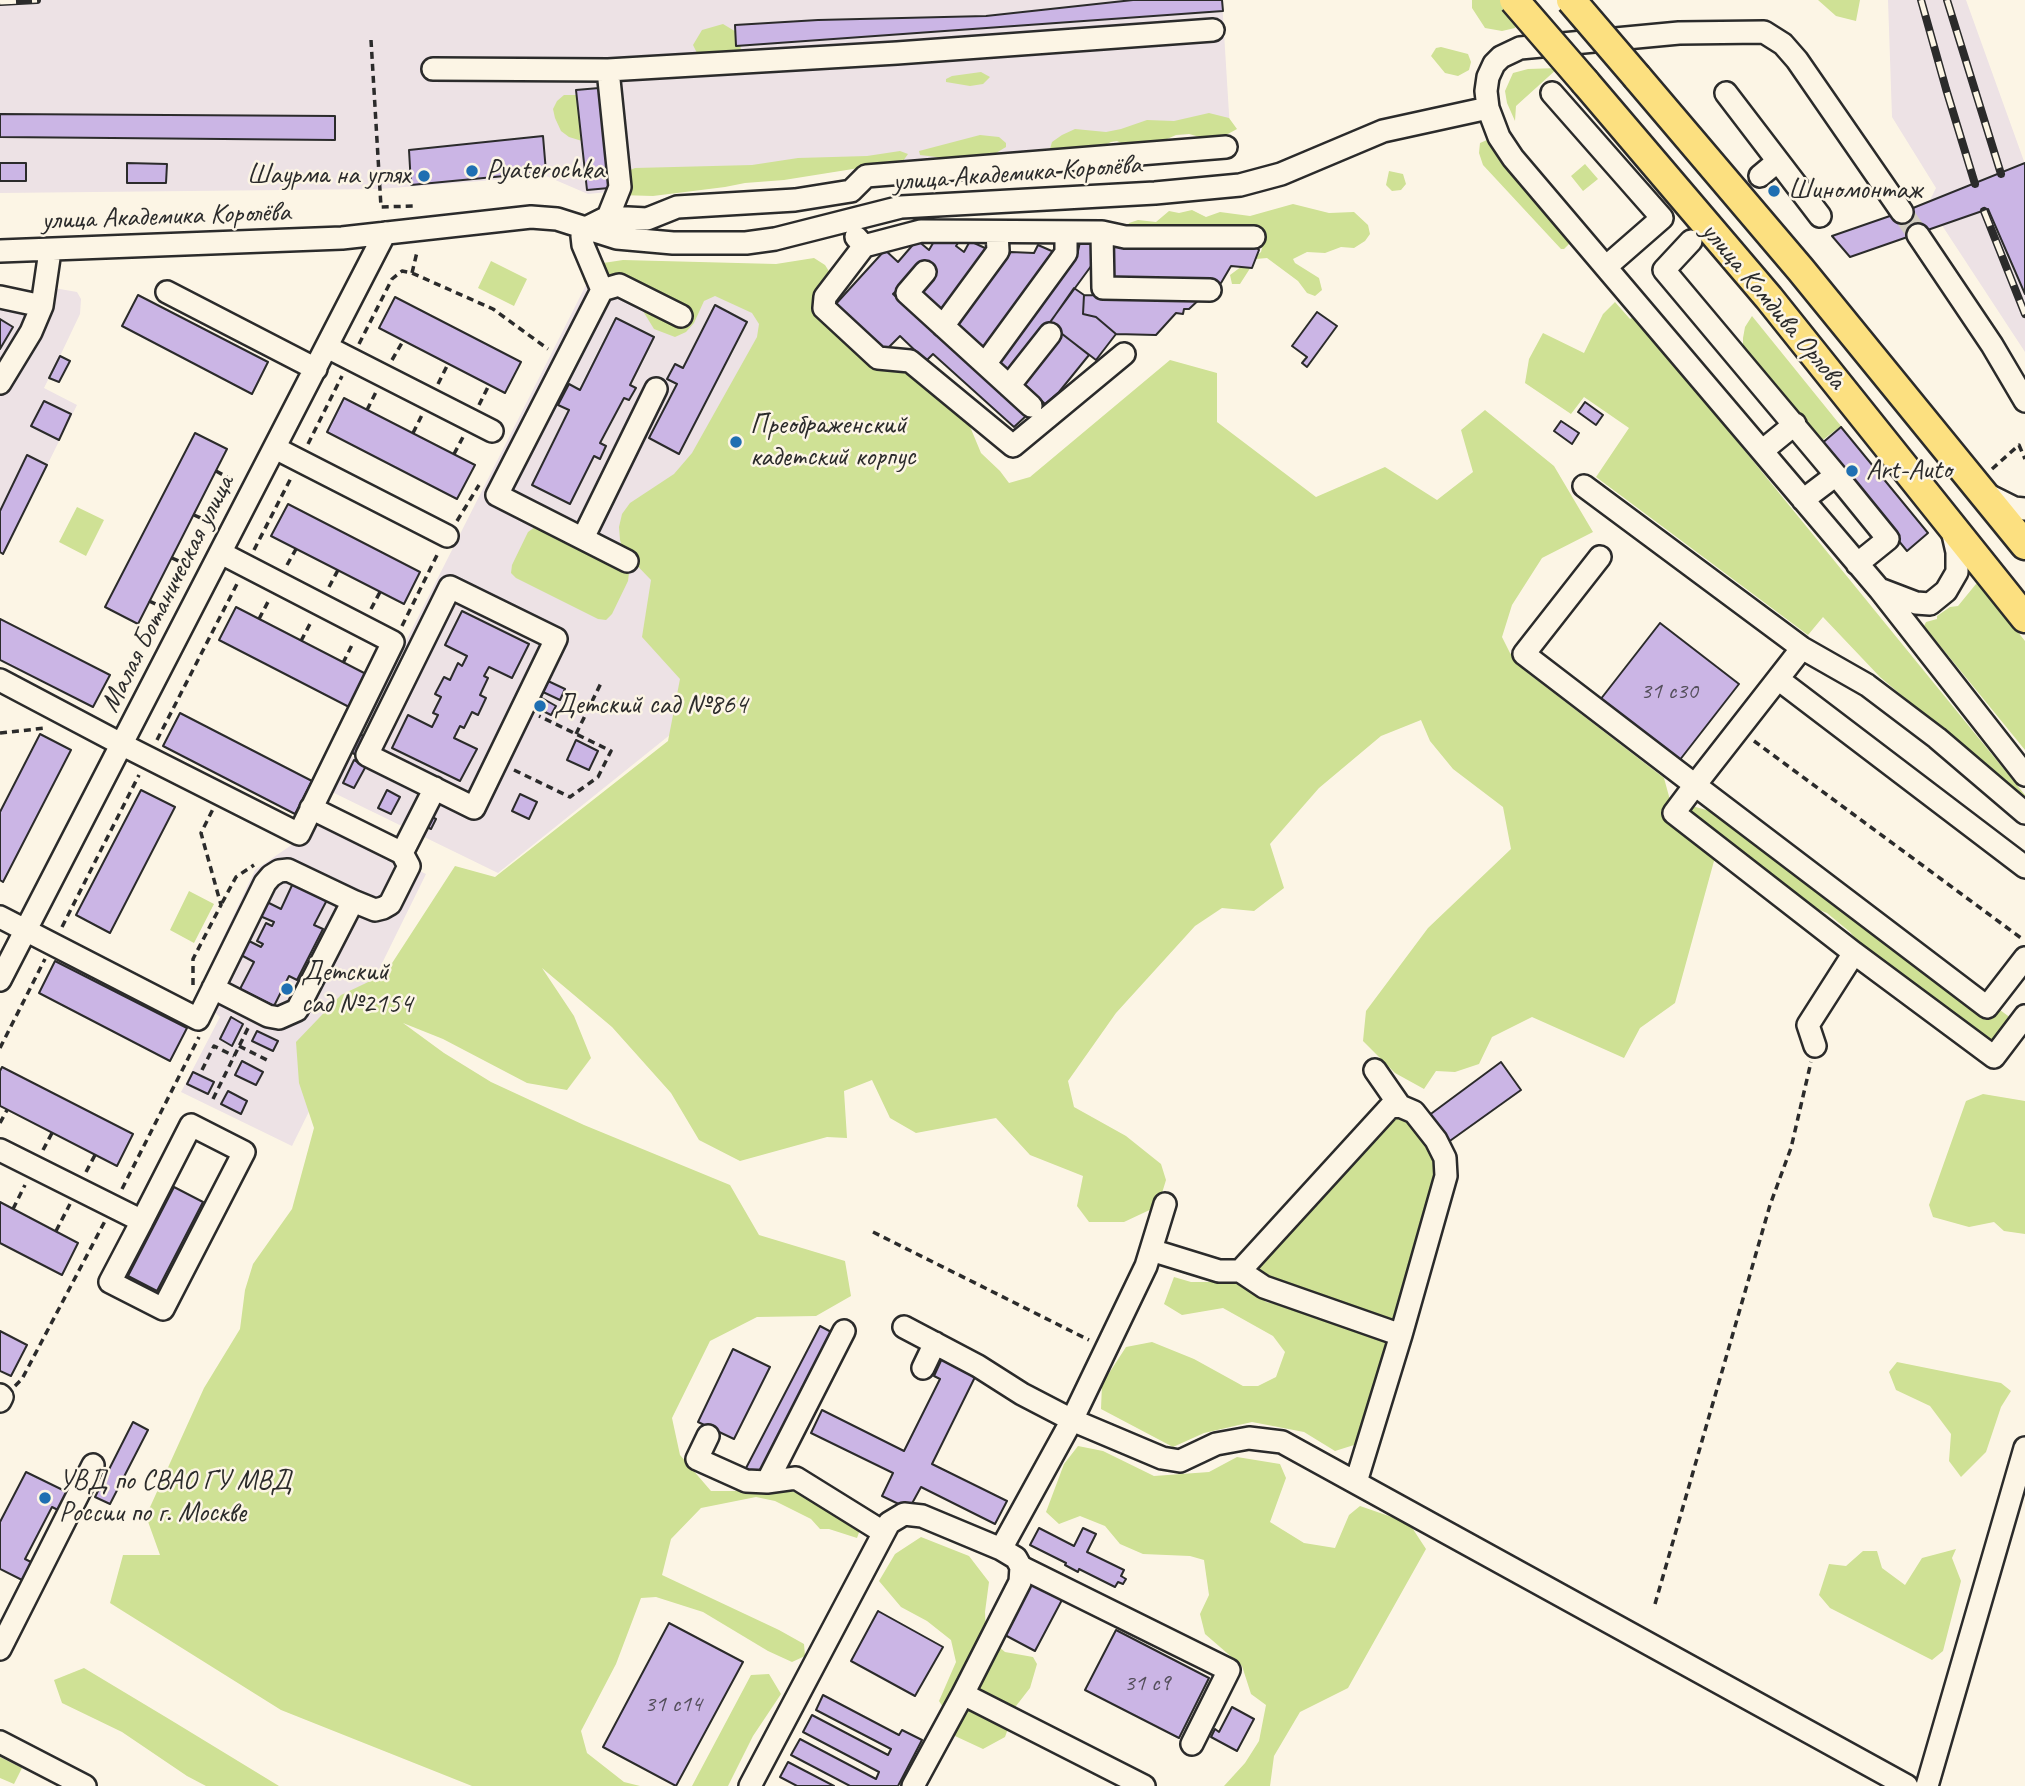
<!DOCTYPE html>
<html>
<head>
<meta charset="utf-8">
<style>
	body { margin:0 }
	canvas { display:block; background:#fcf5e5 }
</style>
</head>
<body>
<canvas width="2025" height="1786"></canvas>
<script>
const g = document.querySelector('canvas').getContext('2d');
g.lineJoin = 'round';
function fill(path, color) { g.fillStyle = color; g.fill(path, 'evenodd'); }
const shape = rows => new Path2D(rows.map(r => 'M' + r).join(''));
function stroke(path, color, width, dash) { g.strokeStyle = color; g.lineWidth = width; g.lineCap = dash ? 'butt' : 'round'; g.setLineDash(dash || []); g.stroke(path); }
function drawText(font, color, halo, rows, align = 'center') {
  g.font = font + ' Caveat,sans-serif'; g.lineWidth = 5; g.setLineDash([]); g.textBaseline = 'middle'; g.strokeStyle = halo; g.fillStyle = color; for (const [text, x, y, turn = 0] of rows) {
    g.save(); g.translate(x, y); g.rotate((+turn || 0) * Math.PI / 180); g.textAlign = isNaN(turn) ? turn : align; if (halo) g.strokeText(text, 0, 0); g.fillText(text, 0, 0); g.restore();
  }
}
const built = shape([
	[0,0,1222,0,1230,130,588,194,546,176,379,189,0,193],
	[1888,0,1966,0,2025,164,2025,352,1928,204,1936,188,1892,117],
	[717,271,991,477,498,873,330,791,348,755,361,761,377,728,365,722,587,283],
	[37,285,77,292,81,299,80,314,60,356,70,361,59,382,49,378,44,388,77,405,3,554,0,552,0,287,35,293],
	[316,821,426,874,292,1146,181,1092,220,1017,206,1004,206,974,255,870,309,833]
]);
const green = shape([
	[1472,0,1503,0,1519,21,1515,28,1502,31,1485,28,1472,8],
	[1818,0,1860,0,1856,21,1836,16],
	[723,24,738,33,741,50,730,59,699,57,693,45,702,30],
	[1441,47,1468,54,1471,62,1469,70,1458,76,1445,73,1431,56,1436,48],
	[1558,68,1516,106,1515,121,1507,103,1505,91,1513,73,1528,69],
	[981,72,990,77,983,84,970,86,946,82,946,79,952,76],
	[564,95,578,95,611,104,609,136,582,141,569,137,561,131,555,118,553,109,557,101],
	[1209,113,1229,118,1237,129,1226,135,1200,137,1189,134,1176,135,1158,143,1134,149,1117,141,1111,142,1095,150,1053,154,1050,149,1052,142,1062,135,1075,129,1106,132,1121,129,1147,120,1174,121],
	[980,135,999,137,1006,143,1006,147,991,156,945,158,920,155,919,151],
	[1487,140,1495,145,1512,174,1565,232,1569,244,1564,249,1561,249,1483,165,1479,153,1480,143],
	[900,151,908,154,903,161,784,180,745,183,725,187,653,196,619,195,616,176,635,168,752,165,798,158,867,156],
	[1585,164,1598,179,1583,191,1571,176],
	[1389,171,1403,174,1406,184,1401,190,1392,191,1386,185],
	[1293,204,1329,213,1354,212,1368,225,1370,234,1365,241,1354,248,1341,247,1325,253,1307,252,1293,259,1295,263,1319,278,1322,290,1315,296,1307,293,1298,281,1267,258,1256,259,1240,284,1232,284,1230,275,1261,252,1265,236,1263,232,1213,233,1201,226,1184,224,1168,230,1130,233,1128,226,1129,223,1138,220,1156,222,1169,211,1179,213,1192,210,1206,217,1220,212,1250,216],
	[814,258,825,265,832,276,828,322,853,350,880,368,908,369,966,417,981,453,1000,471,1009,483,1030,477,1170,360,1217,373,1217,422,1316,497,1385,467,1437,500,1473,472,1461,430,1485,410,1554,466,1593,532,1542,558,1512,605,1502,637,1510,653,1524,670,1664,778,1670,800,1732,817,2011,1018,1993,1046,1864,949,1850,932,1827,913,1807,905,1743,855,1714,861,1675,1003,1640,1028,1624,1058,1532,1017,1492,1037,1479,1064,1455,1072,1436,1071,1424,1089,1395,1073,1363,1041,1366,1011,1428,928,1511,849,1503,807,1453,769,1430,741,1421,720,1381,736,1319,788,1270,844,1284,888,1254,911,1222,908,1195,926,1116,1013,1068,1081,1074,1107,1126,1136,1161,1164,1166,1180,1158,1206,1124,1222,1089,1222,1077,1206,1083,1176,1030,1155,996,1118,916,1133,890,1118,872,1080,844,1091,847,1138,827,1137,740,1161,699,1140,671,1093,612,1027,542,968,574,1016,591,1058,567,1090,527,1083,443,1039,403,1023,444,1053,491,1082,584,1125,730,1185,759,1235,845,1261,851,1296,816,1316,757,1317,710,1341,672,1418,680,1455,711,1491,790,1491,820,1499,861,1527,857,1538,829,1529,820,1529,811,1519,775,1501,756,1497,701,1508,671,1539,662,1575,779,1630,804,1644,805,1656,792,1662,768,1651,703,1612,656,1597,641,1598,616,1664,581,1731,587,1753,624,1782,640,1786,472,1786,281,1710,110,1603,123,1555,160,1555,146,1516,204,1388,240,1329,245,1290,253,1264,292,1209,314,1128,299,1083,296,1042,341,995,385,974,455,866,495,877,668,741,680,679,642,637,651,580,624,552,620,540,619,527,622,514,630,503,674,474,692,453,757,337,759,324,752,313,715,296,704,301,694,323,686,332,675,337,654,329,635,298,590,285,584,282,583,276,590,265,623,260,776,264],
	[491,261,527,279,514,306,478,288],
	[1615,302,1630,319,1635,316,2025,795,2025,800,1880,677,1823,617,1808,635,1596,477,1629,428,1584,397,1571,414,1525,383,1529,359,1543,333,1584,353,1603,314],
	[1752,316,1841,426,1820,442,1752,363,1743,344,1743,338,1745,327],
	[77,507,104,520,86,556,59,542],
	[535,527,541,528,629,573,628,581,612,614,606,620,598,619,516,578,511,573,512,565,528,532],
	[1976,584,1980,584,2025,641,2025,750,1924,626,1926,622,1937,619,1937,616,1950,607,1958,606],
	[189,891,214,904,194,943,170,930],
	[1983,1094,2025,1101,2025,1234,2004,1231,1994,1222,1969,1227,1933,1217,1929,1205,1966,1101],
	[1401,1115,1412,1120,1438,1157,1440,1175,1397,1322,1262,1279,1256,1270,1390,1120],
	[1174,1277,1191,1282,1241,1282,1266,1302,1294,1308,1386,1337,1392,1345,1354,1445,1335,1451,1304,1432,1252,1422,1204,1433,1173,1447,1101,1409,1102,1384,1126,1347,1152,1342,1194,1359,1243,1386,1258,1386,1276,1377,1285,1352,1273,1336,1223,1308,1182,1315,1164,1304],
	[1897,1362,2001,1383,2011,1391,2001,1407,1986,1452,1961,1477,1949,1461,1951,1434,1930,1406,1896,1390,1889,1372],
	[1078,1446,1103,1451,1154,1476,1209,1472,1237,1457,1280,1464,1286,1478,1270,1522,1304,1543,1335,1548,1349,1515,1360,1506,1409,1523,1426,1549,1348,1688,1300,1712,1274,1756,1270,1786,1224,1786,1245,1763,1259,1741,1266,1705,1251,1694,1242,1666,1205,1634,1200,1614,1209,1595,1204,1560,1190,1556,1143,1554,1120,1544,1105,1526,1080,1516,1059,1524,1046,1512,1064,1464],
	[921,1537,969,1556,989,1582,985,1612,986,1636,1005,1652,1033,1657,1037,1664,1030,1688,1016,1706,1005,1737,983,1749,955,1736,953,1723,939,1701,956,1662,951,1640,927,1621,901,1607,879,1581,895,1554],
	[1956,1549,1952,1558,1961,1581,1943,1651,1932,1660,1830,1608,1819,1595,1829,1564,1846,1566,1863,1551,1877,1551,1882,1568,1905,1585,1922,1558],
	[84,1668,169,1719,279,1786,206,1786,187,1776,122,1732,62,1703,54,1680],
	[769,1674,781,1694,753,1736,728,1786,692,1786,751,1675],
	[0,1757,22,1768,14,1784,0,1778]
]);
const building = shape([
	[1133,0,1222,0,1223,11,736,46,735,25,818,20,986,16,1133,0],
	[599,88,609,188,587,190,576,90,599,88],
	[0,114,335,116,335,140,0,137,0,114],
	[543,136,546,172,411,185,409,150,543,136],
	[0,163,26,163,26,181,0,181,0,163],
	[127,163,167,164,166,183,127,183,127,163],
	[2025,163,2025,294,1988,209,1850,257,1832,236,1913,208,2025,163],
	[941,236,958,243,956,246,964,252,970,241,987,249,941,314,918,296,922,265,893,294,1026,416,1014,427,933,354,926,361,900,336,884,352,834,306,885,250,898,262,917,240,929,250,936,238,941,236],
	[1080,242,1097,244,1097,258,1012,374,996,363,1078,251,1080,242],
	[1110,244,1255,246,1259,250,1252,268,1231,266,1221,283,1109,281,1110,244],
	[1038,245,1054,252,984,347,955,325,1011,252,1034,253,1038,245],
	[1074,288,1084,295,1083,314,1096,317,1116,334,1096,360,1049,324,1074,288],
	[138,295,268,362,252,394,122,326,138,295],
	[1084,295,1203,296,1189,309,1184,309,1183,314,1176,313,1156,335,1116,334,1096,317,1083,314,1084,295],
	[395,297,521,362,505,393,379,328,395,297],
	[715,305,747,322,679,454,649,438,677,384,667,379,675,364,683,368,715,305],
	[1317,312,1337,326,1307,367,1302,363,1307,357,1292,346,1317,312],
	[616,318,654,337,630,385,636,388,629,400,624,398,600,443,606,446,600,459,594,456,570,504,532,485,569,410,558,405,569,384,580,390,616,318],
	[0,319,13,327,0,349,0,319],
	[1061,333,1089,355,1059,392,1045,404,1021,381,1033,370,1061,333],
	[60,356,70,361,59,382,49,378,60,356],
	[344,398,475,465,457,499,327,432,344,398],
	[44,401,71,414,59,440,31,426,44,401],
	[1585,402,1603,415,1596,425,1578,412,1585,402],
	[1561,421,1579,433,1572,444,1554,431,1561,421],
	[1841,427,1928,533,1907,551,1820,445,1841,427],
	[195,433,227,449,138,624,105,607,195,433],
	[27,455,47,465,3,554,0,552,0,511,27,455],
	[288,504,420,572,404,604,271,536,288,504],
	[236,607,368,675,351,708,219,640,236,607],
	[462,611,529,644,512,678,489,667,484,676,488,678,480,695,486,698,478,715,472,712,464,728,460,726,454,738,477,749,460,781,392,748,408,715,432,727,438,715,433,713,441,697,435,694,444,677,450,680,458,663,462,666,467,656,445,645,462,611],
	[0,619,110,675,93,707,0,660,0,619],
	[1660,623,1739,684,1679,761,1600,700,1660,623],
	[548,681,565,689,560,700,543,692,548,681],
	[540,697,556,706,551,715,535,707,540,697],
	[180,713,312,781,295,814,163,746,180,713],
	[356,732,369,739,360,757,347,750,356,732],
	[40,734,71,750,3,882,0,880,0,812,40,734],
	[576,740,598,751,589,770,567,760,576,740],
	[354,760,366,766,354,788,343,783,354,760],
	[141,790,175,807,110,933,76,915,141,790],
	[387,790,400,797,391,814,378,808,387,790],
	[520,794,537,802,529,819,512,811,520,794],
	[428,815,436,819,431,829,423,825,428,815],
	[294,881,328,898,314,925,323,929,297,980,289,976,274,1006,240,989,254,962,241,955,249,941,261,947,263,944,257,941,266,923,272,926,274,922,260,916,267,902,281,909,294,881],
	[55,961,187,1028,170,1061,39,993,55,961],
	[231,1017,243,1024,232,1046,220,1039,231,1017],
	[257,1031,278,1041,273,1051,252,1041,257,1031],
	[242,1061,263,1072,256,1085,235,1075,242,1061],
	[1501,1062,1521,1090,1447,1143,1428,1116,1501,1062],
	[2,1067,133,1134,117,1166,0,1106,0,1071,2,1067],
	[193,1072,214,1082,208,1094,187,1084,193,1072],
	[228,1091,247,1101,241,1114,221,1104,228,1091],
	[174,1187,203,1202,157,1291,128,1276,174,1187],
	[0,1202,78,1243,62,1275,0,1243,0,1202],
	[820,1326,835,1334,760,1478,745,1470,820,1326],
	[0,1331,27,1345,11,1376,0,1371,0,1331],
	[733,1349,770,1367,734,1439,698,1422,733,1349],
	[944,1354,978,1371,932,1464,1007,1501,995,1524,921,1487,909,1509,882,1496,893,1473,811,1433,822,1410,904,1451,940,1379,934,1376,944,1354],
	[133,1422,148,1430,110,1504,95,1497,133,1422],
	[26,1472,71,1494,62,1512,52,1507,25,1559,37,1565,28,1583,0,1569,0,1522,26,1472],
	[1039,1528,1074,1546,1083,1528,1096,1534,1087,1552,1124,1570,1121,1576,1126,1579,1123,1584,1118,1582,1115,1587,1079,1569,1078,1572,1065,1565,1066,1563,1030,1545,1039,1528],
	[1031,1581,1063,1598,1035,1651,1003,1634,1031,1581],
	[878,1611,943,1647,915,1696,851,1661,878,1611],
	[669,1623,743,1662,676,1786,603,1747,669,1623],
	[1116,1630,1209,1678,1179,1738,1085,1690,1116,1630],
	[823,1695,899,1735,902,1730,922,1740,898,1786,850,1786,791,1755,800,1739,876,1779,879,1772,803,1732,812,1715,888,1755,891,1749,816,1710,823,1695],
	[1232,1707,1254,1719,1237,1751,1211,1737,1215,1729,1219,1732,1232,1707],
	[788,1762,834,1786,797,1786,780,1777,788,1762]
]);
const minorTunnel = shape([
	[1902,212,1918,235]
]);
const path = shape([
	[371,40,381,207,413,206],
	[412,273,417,252],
	[359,344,392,279,402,271,412,273,493,309,548,349],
	[392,360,403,341],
	[438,384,448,364],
	[479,405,489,385],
	[367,410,376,392],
	[413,433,422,415],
	[308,444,342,376],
	[454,454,463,437],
	[1992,469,2019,445,2025,459],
	[216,471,227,477],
	[194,515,205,520],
	[457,521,479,485],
	[254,550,292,476],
	[172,558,183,563],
	[287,565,296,549],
	[329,587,338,570],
	[149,601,160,606],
	[371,609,380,592],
	[259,619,269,600],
	[402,626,439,551],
	[301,641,311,622],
	[343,663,353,643],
	[0,733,46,728],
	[576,734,602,681],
	[157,740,238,582],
	[1754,741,2021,938],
	[514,770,570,797,598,777,611,751,539,716],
	[222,903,236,877,254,865],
	[62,927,139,775],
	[193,985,193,959,221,905,201,833,213,809],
	[239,1046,271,1062],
	[0,1048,45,959],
	[202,1070,214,1046,234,1056],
	[213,1099,249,1026],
	[0,1123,7,1110],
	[43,1150,52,1133],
	[86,1172,95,1155],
	[122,1189,199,1037],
	[13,1209,25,1185],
	[56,1231,70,1204],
	[873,1232,1089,1340],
	[15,1386,22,1379,105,1221],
	[1655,1604,1770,1205,1791,1148,1811,1062]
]);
const minor = shape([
	[433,69,608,70,897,53,1213,30],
	[608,70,620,187,608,217,584,229,582,236,583,245,602,290,497,495,627,561],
	[1552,93,1662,218,1607,266],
	[1726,93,1820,216],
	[1760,176,1778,161],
	[1902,212,1797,60,1783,44,1764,32,1679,33,1520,48,1501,57,1494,64,1488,77,1486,91,1488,108,1499,137,1513,158,1880,590,2025,775],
	[608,217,647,219,677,207,795,200,851,191,866,176,1226,147],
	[1102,232,1103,288,1210,290],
	[1918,235,1992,345,2025,401],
	[856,237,864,246,921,231,1102,232,1125,237,1254,237],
	[1691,241,1664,270,1836,475],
	[864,246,825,297,824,308,878,358,910,361,1013,446,1124,354],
	[0,251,342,238,531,217,557,219,617,238,673,243,746,243,775,239,901,207,1155,193,1240,185,1281,174,1383,131,1488,108],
	[925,272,907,293,1031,406],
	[602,290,619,285,681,316],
	[167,292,316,369],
	[0,297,42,306],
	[943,326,998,251,997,232],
	[327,347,492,431],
	[985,364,1066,253,1066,232],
	[0,383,31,332,42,306,50,251],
	[1009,386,1050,334],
	[275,448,447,536],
	[1762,451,1795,424],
	[1584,486,1802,648,1867,685,1937,738,2025,813],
	[1988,495,2014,508,2025,509],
	[1803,500,1836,475,1888,539,1857,564],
	[583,538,656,389],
	[1600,557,1524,654,1695,785,1674,813,1854,953,1994,1057,2025,1016],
	[450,587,556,639,474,808,367,755,450,587],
	[1882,590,1916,603,1930,604,1946,591,1957,572,1957,552,1952,530],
	[1802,648,1695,785,1987,1007,2025,958],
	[1778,679,2025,867],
	[0,680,121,744,299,834,393,642,221,553],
	[311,808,402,853,409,866,390,904,383,908,375,910,353,901],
	[402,853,435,788],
	[0,917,198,1019,265,883,271,876,279,871,288,870,353,901,297,1010,279,1018,268,1016,213,988],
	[0,980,385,233],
	[1815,1046,1808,1025,1854,953],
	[1375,1070,1400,1106],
	[0,1150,142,1221,191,1125,244,1152,163,1309,110,1282,142,1221],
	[1151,1250,1219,1271,1240,1271,1390,1107,1400,1106,1414,1112,1436,1140,1445,1158,1446,1176,1401,1335,1356,1482],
	[1240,1271,1264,1287,1401,1335],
	[904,1327,978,1366,1022,1394,1072,1420,1146,1266,1165,1204],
	[844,1331,767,1482,796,1478,883,1532],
	[923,1368,935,1343],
	[0,1395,2,1397,0,1401],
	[708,1436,697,1459,746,1481,767,1482],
	[1021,1567,1229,1670,1192,1744],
	[0,1649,93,1465],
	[0,1742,85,1786],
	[750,1786,889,1523,904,1514,922,1516,1001,1549],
	[913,1786,963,1694],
	[1144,1786,963,1694,1020,1582,1021,1567,1016,1558,1001,1549,1072,1420,1162,1458,1180,1461,1216,1444,1249,1438,1282,1442,1907,1786],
	[1927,1786,2025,1448]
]);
const major = shape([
	[1637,77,1801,270,2025,545],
	[1585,82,1769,298,2025,618]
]);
const rail = shape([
	[1921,0,1946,89,1975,184],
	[1947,0,2001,174],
	[0,2,37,0],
	[1984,211,2025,314]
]);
const majorBridge = shape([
	[1514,0,1585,82],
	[1571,0,1637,77]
]);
const markers = [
	[472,171,7,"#1f6fb2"],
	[424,176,7,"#1f6fb2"],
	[1774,191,7,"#1f6fb2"],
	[736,442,7,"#1f6fb2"],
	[1852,471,7,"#1f6fb2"],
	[540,706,7,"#1f6fb2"],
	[287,989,7,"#1f6fb2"],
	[45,1498,7,"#1f6fb2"]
];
const numberNames = [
	["31 с30",1669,692],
	["31 с9",1147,1684],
	["31 с14",673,1705]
];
const poiNames = [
	["Pyaterochka",486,171],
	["Шаурма на углях",410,176,"right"],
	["Шиномонтаж",1788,191],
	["Преображенский",750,426],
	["кадетский корпус",750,458],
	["Art-Auto",1866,471],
	["Детский сад №864",554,706],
	["Детский",301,973],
	["сад №2154",301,1005],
	["УВД по СВАО ГУ МВД",59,1482],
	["России по г. Москве",59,1514]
];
const streetNames = [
	["улица Академика Королёва",1017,174,-4],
	["улица Академика Королёва",166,217,-2],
	["улица Комдива Орлова",1773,306,50],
	["Малая Ботаническая улица",168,594,-63]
];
fill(built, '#ede2e5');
fill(green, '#cfe195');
fill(building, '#cbb5e5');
stroke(building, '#2b2b2b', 2);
stroke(minorTunnel, '#d2cdc0', 21, [21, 10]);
stroke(minor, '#2b2b2b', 26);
stroke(major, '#2b2b2b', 33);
stroke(path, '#2b2b2b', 3.5, [7, 5]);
stroke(minor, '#fcf5e5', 21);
stroke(major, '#fce080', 28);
stroke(rail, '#2b2b2b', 8);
stroke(rail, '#fcf5e5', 5, [16]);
stroke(majorBridge, '#2b2b2b', 33, []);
stroke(majorBridge, '#fce080', 28);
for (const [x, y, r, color] of markers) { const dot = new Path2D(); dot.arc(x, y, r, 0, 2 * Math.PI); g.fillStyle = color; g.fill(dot); stroke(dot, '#fcf5e5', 2.5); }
drawText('24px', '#534e5a', null, numberNames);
drawText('28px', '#2b2b2b', '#fcf5e5', poiNames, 'left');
drawText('28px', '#2b2b2b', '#fcf5e5', streetNames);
</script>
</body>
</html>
